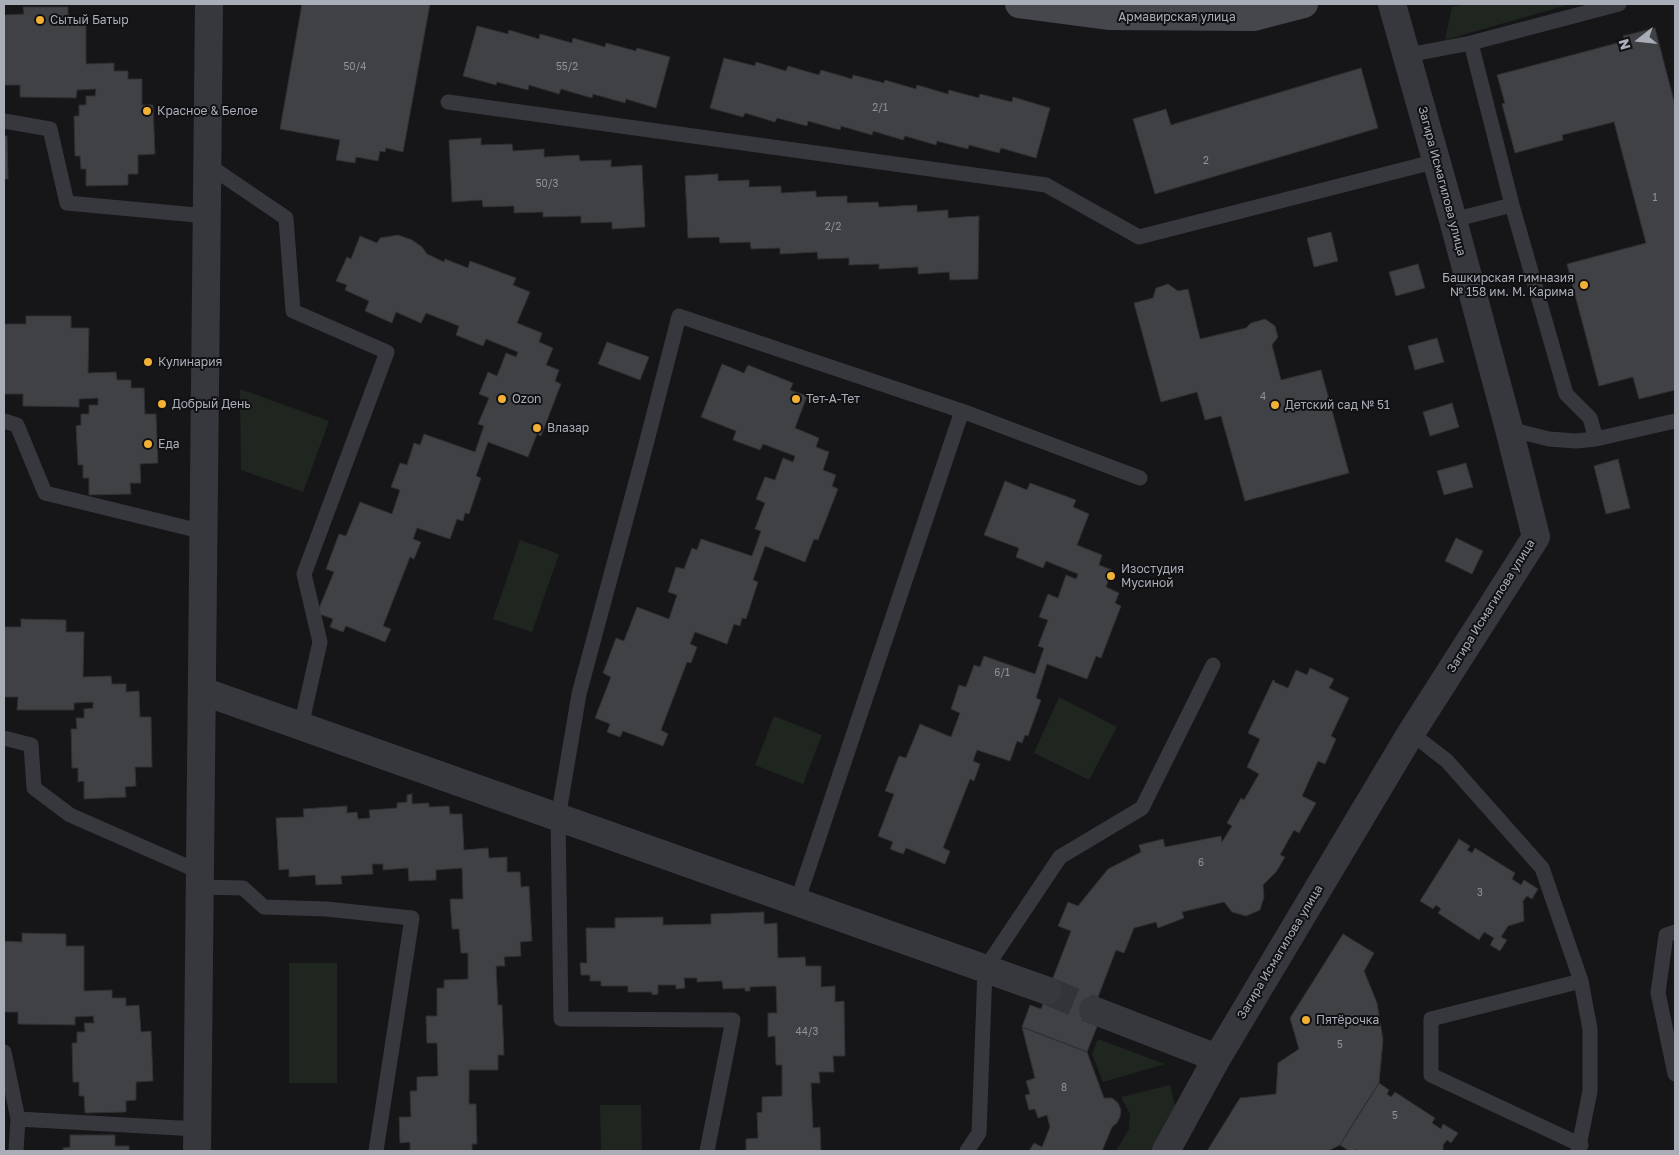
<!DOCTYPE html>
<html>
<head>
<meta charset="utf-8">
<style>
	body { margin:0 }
	#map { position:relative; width:1679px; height:1155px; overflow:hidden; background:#161618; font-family:"Golos Text",sans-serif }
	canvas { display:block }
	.frame { position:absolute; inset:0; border:5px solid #a8adb8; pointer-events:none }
	.north { position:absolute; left:1614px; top:15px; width:50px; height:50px; -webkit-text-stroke:4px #111113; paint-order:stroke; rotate:254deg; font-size:14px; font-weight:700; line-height:20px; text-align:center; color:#a8adb8 }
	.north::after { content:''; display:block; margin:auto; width:18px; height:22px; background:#a8adb8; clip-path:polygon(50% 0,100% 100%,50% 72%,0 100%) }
</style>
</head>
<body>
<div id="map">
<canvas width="1679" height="1155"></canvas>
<div class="frame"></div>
<div class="north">N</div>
</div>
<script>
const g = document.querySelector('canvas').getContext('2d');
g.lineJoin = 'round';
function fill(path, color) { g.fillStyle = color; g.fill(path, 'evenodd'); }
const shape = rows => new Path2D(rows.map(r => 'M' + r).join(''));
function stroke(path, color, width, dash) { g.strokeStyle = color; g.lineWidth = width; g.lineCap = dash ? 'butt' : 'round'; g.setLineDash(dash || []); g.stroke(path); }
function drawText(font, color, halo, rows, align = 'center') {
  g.font = font + ' "Golos Text",sans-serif'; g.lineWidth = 4; g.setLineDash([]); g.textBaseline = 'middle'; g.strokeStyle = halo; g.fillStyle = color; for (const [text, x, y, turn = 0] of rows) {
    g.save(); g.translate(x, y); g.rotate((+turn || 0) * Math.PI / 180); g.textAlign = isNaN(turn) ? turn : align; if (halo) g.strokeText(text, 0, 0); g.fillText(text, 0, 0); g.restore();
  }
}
const green = shape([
	[1466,4,1571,4,1445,40,1452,7],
	[240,389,329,421,303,492,241,470],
	[520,540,559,554,532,632,493,619],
	[1059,697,1117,727,1089,780,1034,753],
	[774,716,822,735,803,784,755,765],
	[289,963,337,963,337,1083,289,1083],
	[1098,1039,1165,1064,1103,1082,1092,1054],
	[1170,1085,1176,1110,1152,1151,1116,1151,1129,1129,1130,1114,1121,1097],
	[600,1105,641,1105,642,1151,601,1151]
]);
const building = shape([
	[302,4,430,4,403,152,386,148,385,152,380,151,378,161,356,157,355,163,336,160,340,140,280,129,302,4],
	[23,7,68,7,68,19,86,19,86,64,114,63,114,71,128,71,128,79,142,79,142,105,153,105,155,154,138,155,138,174,128,174,128,185,86,186,86,169,81,169,80,156,75,156,74,116,79,116,79,105,86,105,86,96,95,96,96,89,77,90,76,98,20,97,20,85,4,85,4,15,24,14,23,7],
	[477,26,508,34,509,30,539,39,540,34,572,43,573,38,605,47,606,43,636,51,637,48,670,57,656,108,626,99,625,103,593,94,592,98,561,89,559,94,529,85,528,90,497,82,496,85,463,76,477,26],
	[1655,28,1675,105,1675,390,1639,399,1633,377,1599,386,1567,264,1646,243,1614,122,1562,135,1563,140,1515,153,1502,104,1505,103,1497,75,1625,41,1623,36,1655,28],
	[724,58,755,66,756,62,786,71,788,66,819,75,821,70,852,79,853,75,884,83,885,80,916,89,917,85,948,94,949,90,979,98,980,94,1012,102,1013,97,1050,108,1036,158,1001,148,999,153,969,145,968,149,937,141,936,145,905,136,903,140,873,131,872,135,841,126,840,130,808,121,807,126,777,118,775,122,745,113,743,117,710,108,724,58],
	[1361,68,1378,128,1155,194,1133,119,1166,109,1171,125,1361,68],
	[4,136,7,136,8,179,4,179,4,136],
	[481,138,481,145,512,144,513,151,544,149,544,157,579,155,580,161,611,160,611,167,642,165,645,227,612,229,612,222,581,223,581,216,543,217,543,212,514,213,514,206,483,207,482,200,452,202,449,140,481,138],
	[718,174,718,181,749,180,749,187,781,186,781,193,816,191,816,197,847,196,847,203,878,202,879,207,917,205,917,212,948,210,948,218,979,216,978,279,950,280,949,272,918,274,918,267,879,269,879,264,849,265,849,258,818,259,817,252,780,254,780,248,751,249,750,242,720,243,719,237,688,238,685,176,718,174],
	[1331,232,1338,261,1314,267,1307,238,1331,232],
	[398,235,412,240,422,247,427,254,444,262,445,259,468,268,470,261,516,278,513,285,530,292,517,323,542,333,539,342,553,348,546,365,559,370,555,381,561,384,541,436,537,434,528,457,488,442,476,476,481,478,469,514,465,513,463,521,457,519,450,539,417,528,413,539,421,542,414,559,410,557,383,626,391,629,385,642,346,626,343,632,330,627,333,619,317,613,334,572,326,569,339,534,346,536,360,502,392,514,400,490,391,487,400,463,407,465,414,443,420,445,424,434,475,452,484,426,478,424,489,398,479,394,488,372,497,376,506,353,516,357,518,352,486,339,483,346,456,335,459,326,426,313,421,323,396,312,392,323,365,311,369,301,345,290,347,285,336,281,347,257,351,259,360,236,377,243,380,238,398,235],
	[1418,264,1425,288,1396,296,1389,272,1418,264],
	[1168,284,1178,291,1188,289,1200,339,1246,328,1251,323,1265,319,1275,326,1278,337,1272,345,1281,380,1321,370,1349,473,1245,501,1221,416,1205,420,1197,392,1161,402,1134,303,1153,298,1156,288,1168,284],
	[26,316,71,316,71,328,89,328,88,373,116,372,117,380,131,380,131,388,144,388,145,414,156,414,158,463,140,464,141,483,130,483,131,494,89,495,89,478,83,478,83,465,78,465,76,426,81,425,81,414,89,414,89,405,98,405,98,398,79,399,79,407,23,406,23,394,4,394,4,324,26,324,26,316],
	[1437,338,1444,362,1415,370,1408,346,1437,338],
	[607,342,649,357,640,380,598,364,607,342],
	[722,364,744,373,748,365,793,383,790,390,807,396,795,428,819,438,816,447,829,452,823,470,836,475,832,486,838,489,818,540,814,539,805,562,765,546,753,580,758,582,746,619,742,618,740,626,734,624,727,644,695,632,690,644,697,647,691,663,687,662,661,730,668,734,663,746,623,731,620,737,607,732,610,724,595,718,611,677,603,673,616,638,624,641,637,607,669,619,677,595,668,592,676,567,684,569,692,548,697,550,701,539,752,556,761,531,755,529,765,503,756,499,765,477,775,480,783,458,793,462,795,456,763,444,760,450,733,440,736,431,701,417,722,364],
	[1452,403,1459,427,1430,436,1423,412,1452,403],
	[1618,459,1630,508,1606,514,1594,466,1618,459],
	[1466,463,1473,487,1444,495,1437,471,1466,463],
	[1005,481,1027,490,1030,483,1076,500,1073,507,1089,514,1077,545,1102,555,1099,565,1112,570,1106,587,1119,593,1115,603,1121,606,1101,658,1096,656,1087,679,1047,664,1036,698,1041,700,1028,736,1025,735,1022,743,1017,741,1010,761,977,750,973,761,980,764,974,781,970,779,943,848,950,851,945,864,906,848,903,854,890,849,893,842,878,836,894,794,885,791,899,756,906,758,920,724,951,737,960,713,951,709,959,685,966,687,974,665,980,667,984,656,1035,674,1044,648,1038,646,1048,620,1039,617,1048,594,1058,598,1066,575,1076,579,1078,574,1046,561,1043,568,1016,557,1019,548,984,535,1005,481],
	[1456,538,1483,551,1472,574,1445,561,1456,538],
	[21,619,66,620,66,632,84,632,83,677,111,676,112,684,126,684,126,692,139,691,140,717,151,717,152,767,135,767,136,786,125,787,126,797,84,799,84,781,78,782,78,768,72,768,71,729,77,729,76,718,84,718,84,709,93,708,93,702,74,703,74,710,17,710,18,697,4,697,4,627,21,627,21,619],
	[1310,668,1334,679,1329,688,1349,698,1331,736,1336,739,1325,764,1318,761,1302,796,1316,803,1299,833,1294,830,1280,855,1285,857,1276,872,1263,885,1264,897,1260,910,1246,916,1232,912,1224,902,1182,912,1184,918,1158,928,1156,922,1134,928,1124,953,1116,950,1093,1010,1098,1024,1087,1052,1022,1027,1030,1005,1041,1009,1071,931,1058,926,1068,902,1078,906,1108,869,1141,852,1139,845,1163,839,1165,847,1221,836,1222,842,1232,826,1227,823,1241,798,1244,800,1259,774,1247,767,1260,739,1248,733,1273,680,1275,681,1274,682,1288,688,1296,670,1307,675,1310,668],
	[412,794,412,804,429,803,429,807,449,806,450,814,462,814,464,850,488,848,489,858,507,857,507,872,520,872,521,887,529,886,532,941,520,942,521,956,504,957,505,966,496,966,498,1005,502,1005,504,1055,498,1055,498,1070,469,1070,469,1104,476,1104,477,1144,472,1144,472,1151,410,1151,410,1142,400,1143,399,1117,411,1117,410,1091,417,1091,417,1077,438,1076,437,1043,427,1043,426,1016,437,1016,437,988,444,988,444,980,468,979,468,953,461,953,459,929,452,929,450,899,463,899,462,868,436,870,436,880,409,881,408,868,383,870,383,864,372,864,373,874,341,876,342,884,316,885,315,875,289,877,289,869,279,870,276,818,304,817,303,809,347,806,347,813,357,812,358,819,370,818,369,810,397,808,397,803,407,802,407,795,412,794],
	[1459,839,1470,846,1467,850,1472,853,1475,848,1515,873,1512,879,1521,885,1524,880,1538,889,1532,899,1527,896,1523,901,1524,921,1508,926,1501,937,1507,940,1500,951,1490,945,1494,938,1484,932,1479,940,1438,913,1441,909,1436,905,1433,909,1420,901,1459,839],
	[764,912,764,924,777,923,778,958,805,957,806,966,821,966,821,987,835,986,835,1002,844,1001,845,1056,833,1056,834,1072,819,1072,820,1083,811,1083,813,1128,820,1127,821,1151,746,1151,746,1139,758,1138,757,1113,762,1112,762,1097,782,1096,782,1065,776,1065,775,1036,768,1037,768,1013,777,1013,776,986,750,987,750,991,745,991,745,988,723,989,722,981,697,982,697,978,684,978,685,988,676,989,676,985,658,985,658,994,652,995,652,992,628,992,628,986,601,986,601,981,590,981,590,975,581,975,580,963,587,963,586,928,615,928,615,918,663,917,663,925,711,924,711,914,764,912],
	[22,933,66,934,66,946,84,946,84,991,112,990,112,998,126,998,126,1006,139,1005,141,1032,151,1031,153,1081,136,1082,136,1100,126,1101,126,1112,85,1113,84,1096,79,1096,79,1082,73,1082,72,1043,77,1043,77,1032,85,1032,84,1023,94,1023,93,1016,75,1017,75,1025,18,1024,18,1012,4,1012,4,941,22,942,22,933],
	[1343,934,1374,953,1364,971,1377,1003,1383,1040,1379,1083,1359,1114,1340,1145,1328,1151,1207,1151,1240,1098,1276,1094,1278,1063,1299,1049,1290,1018,1343,934],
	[1022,1027,1087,1052,1104,1098,1112,1098,1118,1103,1121,1110,1120,1117,1117,1123,1112,1127,1102,1151,1029,1151,1034,1143,1042,1147,1050,1127,1047,1115,1038,1118,1035,1109,1029,1110,1025,1095,1030,1094,1026,1081,1035,1078,1022,1027],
	[1379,1083,1389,1090,1387,1094,1391,1097,1395,1092,1435,1118,1432,1123,1441,1129,1443,1124,1458,1133,1451,1143,1447,1140,1443,1145,1443,1151,1358,1151,1356,1149,1354,1151,1349,1151,1340,1145,1379,1083],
	[70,1135,115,1135,115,1146,129,1146,129,1151,63,1151,63,1148,70,1147,70,1135]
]);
const streetTunnel = shape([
	[1048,991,1093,1010]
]);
const lane = shape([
	[1471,43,1512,205,1566,394,1590,418,1596,439],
	[1408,55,1471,43,1619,4],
	[448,102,1046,185,1139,237,1437,161],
	[4,121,50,129,67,203,207,216],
	[208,165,286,218,293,311,387,352,304,574,320,642,301,726],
	[1453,220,1512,205],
	[4,421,17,425,45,493,204,532],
	[1509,429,1549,439,1576,441,1596,439,1675,421],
	[1411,733,1447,761,1542,868,1581,981,1590,1029,1590,1091,1578,1151],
	[4,738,31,745,34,788,70,815,200,872],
	[200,887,243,888,264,907,326,909,412,918,376,1151],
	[797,902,962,411],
	[1675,932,1666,935,1658,993,1675,1074],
	[4,1052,18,1119,16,1151],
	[18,1119,197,1129],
	[1581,1145,1431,1075,1431,1019,1581,981],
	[707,1151,733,1020,561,1019,558,818,579,694,643,456,679,316,962,411,1140,478],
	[967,1151,979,1133,985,969,1060,857,1142,808,1213,665]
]);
const street = shape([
	[202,691,1048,991],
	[1093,1010,1217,1058],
	[197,1151,209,4],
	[1166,1151,1217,1058,1411,733,1536,537,1509,429,1453,220,1392,4]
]);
const secondary = shape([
	[1019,4,1110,16,1254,17,1304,4]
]);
const markers = [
	[40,20,5,"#f2b134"],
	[147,111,5,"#f2b134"],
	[1584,285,5,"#f2b134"],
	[148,362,5,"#f2b134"],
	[502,399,5,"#f2b134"],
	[796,399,5,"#f2b134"],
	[162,404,5,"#f2b134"],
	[1275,405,5,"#f2b134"],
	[537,428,5,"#f2b134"],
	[148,444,5,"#f2b134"],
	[1111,576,5,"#f2b134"],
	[1306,1020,5,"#f2b134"]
];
const numberNames = [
	["50/4",355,67],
	["55/2",567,67],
	["2/1",880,108],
	["2",1206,161],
	["50/3",547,184],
	["1",1655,198],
	["2/2",833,227],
	["4",1263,397],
	["6/1",1002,673],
	["6",1201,863],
	["3",1480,893],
	["44/3",807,1032],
	["5",1340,1045],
	["8",1064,1088],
	["5",1395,1116]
];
const streetNames = [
	["Армавирская улица",1177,17],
	["Загира Исмагилова улица",1442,181,75],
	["Загира Исмагилова улица",1491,606,-58],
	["Загира Исмагилова улица",1280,952,-59]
];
const poiNames = [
	["Сытый Батыр",50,20],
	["Красное & Белое",157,111],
	["Башкирская гимназия",1574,278,"right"],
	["№ 158 им. М. Карима",1574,292,"right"],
	["Кулинария",158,362],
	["Ozon",512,399],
	["Тет-А-Тет",806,399],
	["Добрый День",172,404],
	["Детский сад № 51",1285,405],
	["Влазар",547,428],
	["Еда",158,444],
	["Изостудия",1121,569],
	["Мусиной",1121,583],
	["Пятёрочка",1316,1020]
];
fill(green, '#1e261f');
fill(building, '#404145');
stroke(building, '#303034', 1);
stroke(streetTunnel, '#333438', 28, [28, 14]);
stroke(lane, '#37383d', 15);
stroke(street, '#37383d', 28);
stroke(secondary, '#45474d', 28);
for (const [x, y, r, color] of markers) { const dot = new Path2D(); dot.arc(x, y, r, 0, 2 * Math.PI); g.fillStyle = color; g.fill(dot); stroke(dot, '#111113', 2); }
drawText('10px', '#8e929b', null, numberNames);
drawText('12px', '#a8adb8', '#111113', streetNames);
drawText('12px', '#a8adb8', '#111113', poiNames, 'left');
</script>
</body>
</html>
